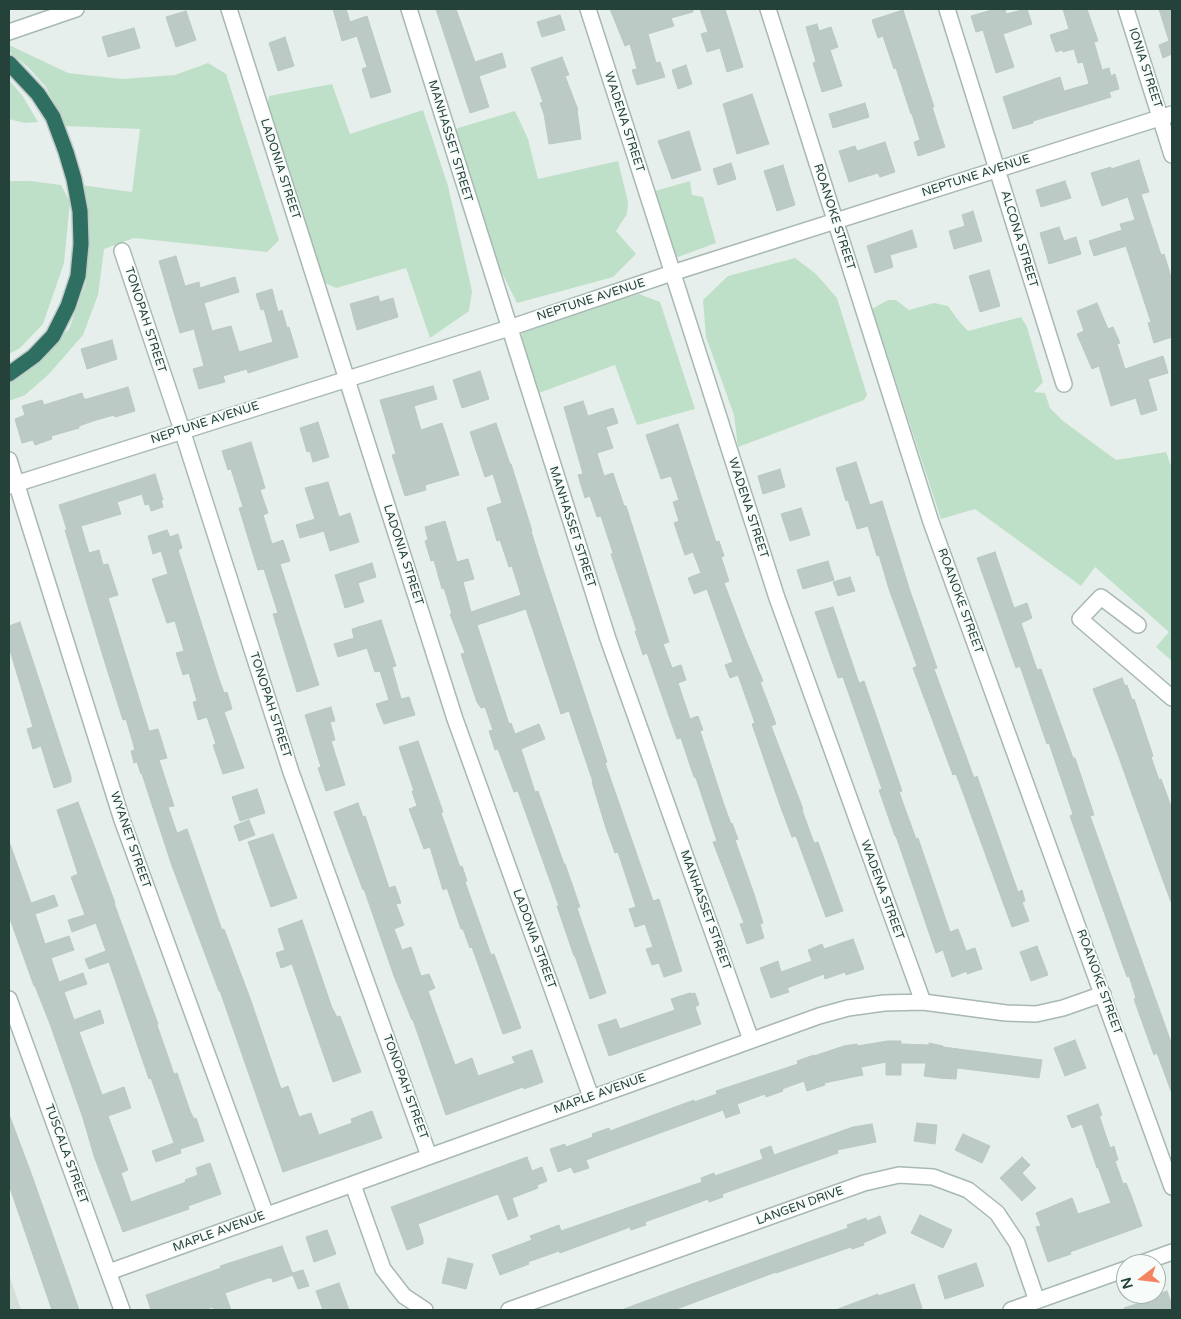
<!DOCTYPE html>
<html>
<head>
<meta charset="utf-8">
<style>
	body { margin:0 }
	#map { position:relative; width:1181px; height:1319px; overflow:hidden; background:#e6efeb; font-family:"Varela Round",sans-serif }
	canvas { display:block }
	.frame { position:absolute; inset:0; border:10px solid #24423a; pointer-events:none }
	.north { position:absolute; left:1116px; top:1254px; width:50px; height:50px; box-sizing:border-box; background:#f7fbf9; border:1px solid #a3b1ad; border-radius:50%; rotate:254deg; font-size:14px; font-weight:700; line-height:20px; text-align:center; color:#24423a }
	.north::after { content:''; display:block; margin:auto; width:18px; height:22px; background:#f4845f; clip-path:polygon(50% 0,100% 100%,50% 72%,0 100%) }
</style>
</head>
<body>
<div id="map">
<canvas width="1181" height="1319"></canvas>
<div class="frame"></div>
<div class="north">N</div>
</div>
<script>
const g = document.querySelector('canvas').getContext('2d');
g.lineJoin = 'round';
function fill(path, color) { g.fillStyle = color; g.fill(path, 'evenodd'); }
const shape = rows => new Path2D(rows.map(r => 'M' + r).join(''));
function stroke(path, color, width, dash) { g.strokeStyle = color; g.lineWidth = width; g.lineCap = dash ? 'butt' : 'round'; g.setLineDash(dash || []); g.stroke(path); }
function drawText(font, color, halo, rows, align = 'center') {
  g.font = font + ' "Varela Round",sans-serif'; g.lineWidth = 4; g.setLineDash([]); g.textBaseline = 'middle'; g.strokeStyle = halo; g.fillStyle = color; for (const [text, x, y, turn = 0] of rows) {
    g.save(); g.translate(x, y); g.rotate((+turn || 0) * Math.PI / 180); g.textAlign = isNaN(turn) ? turn : align; if (halo) g.strokeText(text, 0, 0); g.fillText(text, 0, 0); g.restore();
  }
}
const built = shape([
	[9,1274,21,1310,9,1310]
]);
const green = shape([
	[9,45,68,73,122,79,175,75,208,63,226,74,279,240,267,252,134,238,104,249,98,295,83,335,49,374,25,395,9,401,9,378,35,362,69,329,86,282,85,199,81,185,132,192,140,129,65,126,46,87,28,67,9,52],
	[9,80,22,95,38,122,25,123,9,119],
	[332,84,350,134,423,110,448,186,472,291,469,311,430,338,406,268,336,288,325,283,267,108,269,96],
	[515,111,528,139,538,179,618,161,628,202,627,214,616,231,636,254,613,277,517,303,497,263,455,129],
	[9,181,31,181,61,185,70,202,64,263,43,324,20,348,9,354],
	[690,181,692,195,703,197,716,243,678,257,672,254,655,191],
	[795,258,816,274,837,298,867,395,864,400,738,447,734,415,706,337,703,300,728,276],
	[639,294,660,302,695,409,637,425,615,365,536,394,522,343,522,331,555,318],
	[888,300,896,300,909,310,934,303,948,306,958,320,968,331,1021,317,1027,327,1043,382,1034,392,1045,393,1050,408,1063,421,1116,460,1166,452,1172,469,1172,661,1156,647,1169,632,1095,567,1081,586,975,509,941,519,872,309]
]);
const building = shape([
	[333,9,346,9,350,22,367,16,391,92,371,98,362,69,367,67,357,36,342,41,333,9],
	[436,9,456,9,475,62,502,53,506,67,479,76,489,107,470,113,436,9],
	[610,9,693,9,693,12,671,18,674,26,648,34,656,63,660,62,665,77,637,85,632,70,637,69,630,44,625,46,610,9],
	[700,9,725,9,743,67,727,72,720,48,707,52,701,34,708,32,700,9],
	[995,9,1005,9,1006,14,1027,9,1032,24,1003,34,1014,67,996,73,983,30,976,32,971,16,995,9],
	[1063,9,1087,9,1098,41,1094,42,1102,70,1109,68,1111,76,1115,74,1119,89,1109,92,1111,97,1033,121,1033,123,1013,129,1003,97,1060,77,1064,91,1089,84,1083,62,1078,63,1074,49,1063,52,1062,50,1056,52,1050,35,1069,29,1063,9],
	[1159,9,1172,9,1172,54,1163,58,1159,45,1169,41,1159,9],
	[903,10,934,107,932,107,945,147,918,156,914,142,920,140,912,114,911,114,896,68,894,69,883,36,878,38,872,20,903,10],
	[186,11,196,40,176,47,166,17,186,11],
	[560,15,565,30,542,37,537,22,560,15],
	[817,24,819,31,831,27,838,47,830,50,842,86,822,92,813,63,816,62,806,27,817,24],
	[134,28,140,48,108,57,102,37,134,28],
	[285,37,294,66,278,71,269,43,285,37],
	[562,57,569,75,565,76,578,110,577,110,581,139,549,144,544,114,540,103,543,102,531,68,562,57],
	[686,65,692,84,678,89,672,70,686,65],
	[752,94,769,144,737,154,723,104,752,94],
	[865,103,869,117,833,128,829,114,865,103],
	[689,131,701,170,672,179,658,141,689,131],
	[885,142,895,172,880,177,878,173,849,182,839,151,855,146,857,151,885,142],
	[1139,160,1149,192,1141,194,1161,255,1164,254,1172,280,1172,337,1154,343,1148,323,1151,322,1126,246,1094,256,1089,241,1122,230,1120,224,1135,220,1128,197,1102,206,1091,173,1111,167,1111,169,1139,160],
	[731,163,736,179,718,185,713,169,731,163],
	[783,165,795,205,777,211,764,171,783,165],
	[1065,181,1071,198,1041,207,1036,190,1065,181],
	[973,211,982,241,954,249,949,231,965,226,962,215,973,211],
	[1059,227,1064,241,1076,237,1081,254,1049,264,1040,233,1059,227],
	[912,230,917,247,890,255,893,267,875,273,867,246,912,230],
	[176,256,185,286,199,282,200,288,235,277,239,292,204,303,212,331,231,326,239,352,273,342,264,309,261,310,256,294,272,289,278,312,282,310,287,328,289,327,298,357,248,373,247,369,223,376,225,382,199,389,193,369,204,366,194,329,180,333,159,261,176,256],
	[989,270,1000,306,980,312,969,276,989,270],
	[378,296,380,302,393,298,398,317,357,330,350,304,378,296],
	[1097,303,1108,329,1113,327,1120,343,1117,344,1125,369,1163,356,1168,373,1148,379,1157,410,1141,415,1136,398,1111,406,1099,366,1092,369,1077,334,1084,331,1077,311,1097,303],
	[112,340,117,359,87,369,81,349,112,340],
	[480,371,489,399,462,408,453,380,480,371],
	[433,386,437,399,414,406,421,430,442,423,459,475,425,485,426,490,405,496,392,455,396,454,380,400,433,386],
	[128,387,135,411,115,417,114,415,93,421,79,426,79,428,51,436,52,439,35,445,33,440,22,443,15,419,25,415,22,406,42,400,44,405,82,393,84,399,87,399,128,387],
	[583,401,588,416,613,408,618,423,606,427,613,448,597,453,604,476,613,473,624,506,626,506,669,642,663,644,672,668,681,665,686,680,678,683,690,719,698,716,703,730,700,731,724,805,731,824,732,823,738,839,735,840,754,894,763,923,760,924,764,938,747,944,740,924,744,923,713,842,717,841,696,778,694,777,681,738,677,739,647,653,643,655,635,631,637,631,611,554,613,553,601,516,597,517,590,496,585,498,578,475,583,474,564,407,583,401],
	[318,422,329,457,313,462,310,451,307,452,300,428,318,422],
	[496,423,510,464,511,464,532,531,531,531,539,557,607,762,605,763,653,901,659,899,682,971,664,977,659,963,652,965,646,949,653,947,645,924,635,927,629,909,636,907,618,852,615,853,606,828,592,782,593,782,569,711,561,714,526,609,477,625,509,724,511,723,515,734,539,724,545,739,521,749,535,792,538,791,564,864,565,864,580,907,577,908,606,993,590,999,575,956,574,956,557,906,559,906,518,791,514,792,498,749,495,750,489,731,493,730,485,707,481,708,477,702,461,654,465,653,450,614,452,614,444,588,442,589,434,560,431,561,425,541,428,540,425,527,445,521,457,562,468,559,474,579,463,582,471,612,521,595,512,566,509,567,500,540,497,541,487,508,502,503,493,474,485,477,470,432,496,423],
	[678,424,716,542,719,541,724,556,721,557,729,581,724,583,745,638,763,681,760,682,776,724,771,726,803,809,802,810,814,843,818,842,843,911,826,917,796,836,792,837,781,808,752,724,755,723,738,675,730,678,725,665,733,662,707,589,694,594,688,578,701,573,693,552,685,555,674,523,679,521,673,502,679,500,671,476,661,479,646,435,678,424],
	[251,442,265,488,260,490,268,513,263,515,272,544,283,540,290,561,280,564,319,685,297,692,273,614,278,613,264,569,258,570,239,508,243,507,231,469,228,470,222,451,251,442],
	[856,462,870,505,882,501,910,591,937,668,934,669,974,778,977,776,1018,892,1022,890,1025,901,1022,902,1029,921,1012,927,962,790,956,774,953,775,913,668,917,666,889,589,879,555,877,556,868,526,857,529,848,500,846,501,836,468,856,462],
	[780,469,785,487,763,494,758,476,780,469],
	[155,474,163,500,161,500,163,507,151,511,149,504,145,505,142,494,117,502,121,514,81,526,89,553,99,550,103,565,108,564,118,595,108,598,149,731,158,729,167,758,159,760,174,806,168,807,177,833,187,829,222,930,224,929,251,1001,281,1089,288,1086,299,1117,311,1113,319,1135,352,1123,351,1119,372,1111,382,1138,283,1172,220,991,219,991,171,863,142,774,141,774,137,762,134,763,131,751,135,750,126,719,123,720,102,653,65,530,67,530,59,505,155,474],
	[328,482,339,517,350,513,359,542,330,551,324,531,300,538,296,525,315,519,305,488,328,482],
	[801,508,810,535,790,541,781,514,801,508],
	[167,530,170,537,178,534,182,548,178,550,219,679,224,693,227,692,232,709,224,712,244,768,223,774,213,745,216,744,207,717,198,720,193,702,197,701,189,673,183,675,176,653,184,651,175,621,167,623,152,579,168,574,161,551,153,554,148,536,167,530],
	[995,552,1014,608,1027,603,1032,618,1021,623,1037,670,1041,669,1073,758,1075,758,1094,815,1090,816,1172,1045,1172,1090,1171,1091,1157,1053,1154,1055,1134,999,1136,998,1129,976,1127,977,1070,816,1073,814,1049,743,1047,744,1020,666,1016,668,977,558,995,552],
	[828,561,834,580,803,589,797,570,828,561],
	[372,563,376,577,358,583,364,602,345,608,335,575,372,563],
	[850,577,855,591,838,596,833,582,850,577],
	[833,607,859,683,864,681,902,791,899,792,916,839,918,838,950,932,958,929,966,951,975,948,982,969,967,974,967,971,952,977,943,950,936,953,896,836,895,836,879,790,882,789,843,677,838,678,815,612,833,607],
	[381,620,396,666,392,667,401,699,409,697,415,715,384,724,376,704,389,700,380,671,375,672,367,648,338,657,334,644,354,638,352,629,381,620],
	[20,622,71,777,71,782,54,788,41,746,33,749,27,729,33,727,9,647,9,626,20,622],
	[1122,678,1125,686,1127,685,1132,700,1134,699,1153,756,1151,757,1159,780,1161,779,1172,809,1172,902,1171,902,1161,875,1117,752,1093,689,1122,678],
	[331,707,335,721,330,722,335,740,331,741,345,785,326,791,318,768,321,767,305,715,331,707],
	[418,741,443,812,441,813,460,867,462,866,467,881,465,882,491,955,494,954,521,1028,503,1034,472,947,470,948,463,929,461,929,447,888,443,890,430,847,424,849,409,809,417,806,412,791,414,791,399,747,418,741],
	[257,789,265,813,240,821,232,797,257,789],
	[78,802,115,903,114,903,158,1024,157,1025,174,1074,177,1073,190,1111,194,1119,196,1118,204,1141,180,1149,181,1153,156,1162,152,1151,174,1143,151,1078,149,1079,109,962,89,969,85,959,106,951,96,923,72,932,68,920,85,915,71,877,78,874,57,810,78,802],
	[358,803,363,817,365,816,389,888,395,886,401,903,396,904,404,925,394,929,402,950,411,947,421,976,429,974,435,988,428,991,455,1065,472,1058,478,1076,515,1063,512,1057,532,1050,543,1082,524,1089,523,1087,446,1115,413,1020,412,1020,394,976,364,889,363,890,334,812,358,803],
	[249,820,255,835,239,841,234,826,249,820],
	[273,834,297,898,271,907,248,842,273,834],
	[9,844,10,844,31,903,54,895,58,906,35,914,45,944,69,936,74,950,51,958,59,982,83,973,87,984,64,992,74,1020,100,1010,104,1023,79,1032,102,1095,124,1087,131,1108,108,1116,128,1170,121,1173,131,1202,186,1182,185,1180,198,1175,196,1168,210,1163,221,1194,188,1206,189,1209,123,1232,94,1156,83,1118,50,1024,35,986,34,986,9,916,9,844],
	[302,920,332,1008,337,1017,340,1016,361,1072,333,1082,292,964,281,968,276,953,285,950,278,929,302,920],
	[853,939,864,969,846,975,845,972,825,979,824,974,787,988,789,992,771,998,760,968,778,961,781,972,812,961,808,950,822,944,824,949,853,939],
	[1037,946,1048,975,1031,981,1020,952,1037,946],
	[690,993,691,994,695,993,699,1005,695,1007,701,1024,609,1056,598,1025,616,1019,620,1029,675,1010,671,999,690,993],
	[1075,1040,1086,1068,1065,1076,1054,1048,1075,1040],
	[888,1041,901,1041,901,1044,929,1045,929,1043,943,1046,943,1047,1042,1060,1039,1078,957,1068,956,1079,939,1078,924,1076,926,1063,901,1063,901,1075,886,1075,886,1062,861,1067,863,1075,824,1083,825,1085,807,1091,804,1081,782,1089,783,1091,766,1097,765,1094,737,1104,740,1113,726,1118,723,1110,586,1160,589,1168,574,1173,571,1167,558,1172,550,1149,565,1144,566,1147,593,1137,592,1134,609,1128,610,1131,694,1100,694,1102,717,1094,716,1091,798,1064,797,1061,814,1055,814,1056,844,1046,857,1044,857,1046,888,1041],
	[1098,1104,1102,1115,1099,1117,1100,1118,1110,1148,1114,1146,1118,1160,1115,1161,1123,1184,1126,1183,1131,1195,1142,1226,1070,1252,1071,1254,1048,1262,1036,1227,1041,1226,1036,1213,1072,1198,1078,1214,1111,1203,1098,1167,1097,1168,1082,1124,1072,1128,1067,1116,1098,1104],
	[10,1117,31,1173,79,1310,52,1310,9,1185,9,1118,10,1117],
	[917,1123,937,1125,935,1144,914,1141,917,1123],
	[872,1124,876,1142,837,1150,838,1153,722,1194,723,1197,709,1202,708,1199,684,1208,645,1222,646,1225,631,1230,630,1227,560,1253,559,1251,528,1262,529,1264,500,1275,492,1255,532,1240,530,1236,559,1225,561,1231,702,1182,701,1178,714,1173,715,1176,763,1159,760,1150,771,1146,774,1155,853,1127,872,1124],
	[963,1134,990,1146,982,1163,955,1150,963,1134],
	[527,1157,532,1171,542,1167,547,1181,537,1185,538,1188,512,1198,518,1216,508,1220,498,1194,418,1224,423,1239,423,1244,407,1250,391,1207,527,1157],
	[1022,1157,1030,1165,1022,1173,1036,1188,1022,1201,1000,1178,1022,1157],
	[920,1215,952,1230,943,1248,911,1233,920,1215],
	[880,1216,886,1233,863,1243,864,1245,852,1249,851,1247,776,1273,776,1272,674,1310,624,1310,624,1309,692,1284,848,1228,847,1225,866,1218,867,1221,880,1216],
	[327,1230,336,1254,314,1262,306,1237,327,1230],
	[282,1246,293,1275,273,1282,272,1278,268,1278,225,1293,231,1310,214,1310,213,1307,204,1310,151,1310,146,1295,221,1268,220,1266,282,1246],
	[448,1258,473,1264,466,1289,442,1283,448,1258],
	[976,1263,984,1286,945,1299,938,1276,976,1263],
	[303,1270,309,1286,298,1289,292,1273,303,1270],
	[339,1283,349,1310,323,1310,316,1291,339,1283],
	[914,1284,922,1308,915,1310,839,1310,838,1309,878,1294,878,1296,914,1284],
	[1167,1291,1172,1305,1172,1310,1124,1310,1124,1308,1146,1301,1145,1299,1167,1291]
]);
const street = shape([
	[229,9,455,719,591,1097],
	[409,9,608,639,751,1040],
	[588,9,777,598,923,1002],
	[768,9,931,522,1172,1187],
	[947,9,1064,384],
	[1126,9,1172,155],
	[9,32,76,9],
	[122,251,182,430,291,772,429,1156],
	[9,460,122,820,266,1215],
	[9,486,509,328,672,273,1172,114],
	[1138,625,1101,597,1080,619,1172,698],
	[9,999,122,1310],
	[353,1185,383,1269,404,1296,425,1310],
	[1139,1264,1172,1252],
	[109,1272,819,1016,848,1008,884,1003,923,1002,1006,1013,1036,1014,1063,1008,1103,994],
	[509,1310,864,1183,899,1175,933,1177,968,1190,997,1213,1017,1243,1037,1301],
	[1011,1310,1126,1269]
]);
const highway = shape([
	[9,63,38,94,53,117,66,152,74,179,80,211,81,244,78,276,68,306,53,336,34,356,9,374]
]);
const streetNames = [
	["IONIA STREET",1145,68,72],
	["WADENA STREET",624,122,72],
	["MANHASSET STREET",450,141,73],
	["LADONIA STREET",280,169,72],
	["NEPTUNE AVENUE",976,176,-18],
	["ROANOKE STREET",834,217,72],
	["ALCONA STREET",1019,239,73],
	["NEPTUNE AVENUE",591,300,-18],
	["TONOPAH STREET",145,320,72],
	["NEPTUNE AVENUE",205,423,-18],
	["WADENA STREET",748,508,72],
	["MANHASSET STREET",572,527,72],
	["LADONIA STREET",403,555,72],
	["ROANOKE STREET",960,601,70],
	["TONOPAH STREET",270,705,72],
	["WYANET STREET",130,840,71],
	["WADENA STREET",882,890,70],
	["MANHASSET STREET",705,910,70],
	["LADONIA STREET",534,939,70],
	["ROANOKE STREET",1099,982,70],
	["TONOPAH STREET",405,1087,70],
	["MAPLE AVENUE",600,1094,-20],
	["TUSCALA STREET",66,1154,70],
	["LANGEN DRIVE",800,1206,-20],
	["MAPLE AVENUE",219,1232,-20]
];
fill(built, '#d4dfda');
fill(green, '#bfe0c8');
fill(building, '#bbcac4');
stroke(building, '#b8c9c2', 1);
stroke(street, '#a8b8b2', 18);
stroke(highway, '#c2cac8', 18);
stroke(street, '#fff', 15);
stroke(highway, '#2f6f62', 15);
drawText('12px', '#24423a', '#f7fbf9', streetNames);
</script>
</body>
</html>
